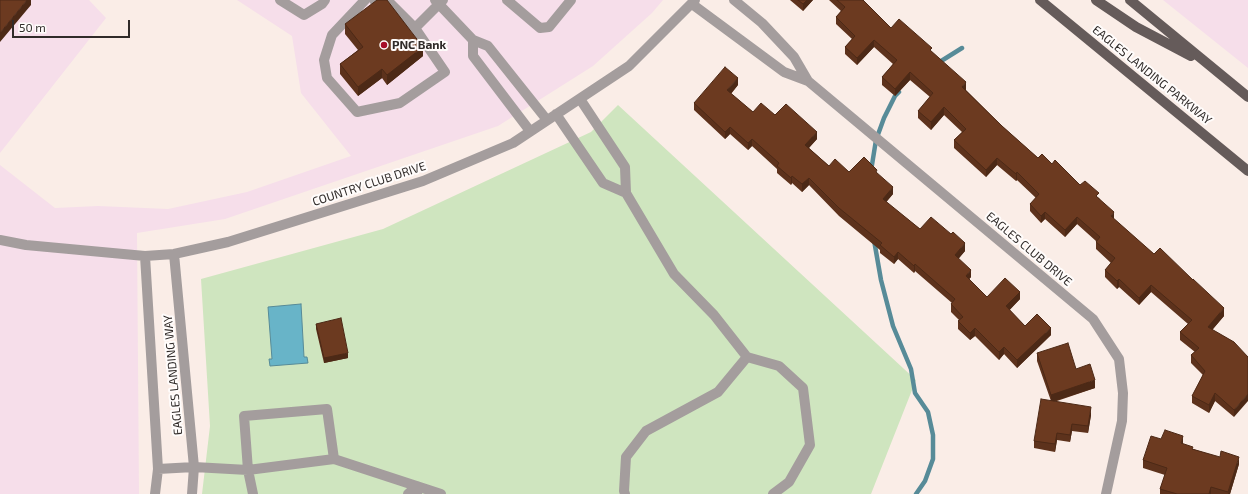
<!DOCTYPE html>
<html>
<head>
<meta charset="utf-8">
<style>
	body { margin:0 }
	#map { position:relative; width:1248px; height:494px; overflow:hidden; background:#faede7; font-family:"Exo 2",sans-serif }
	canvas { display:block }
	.scale { position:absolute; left:12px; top:20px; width:118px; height:18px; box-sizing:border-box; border:2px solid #302b29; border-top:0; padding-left:5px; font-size:12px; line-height:14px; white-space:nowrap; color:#302b29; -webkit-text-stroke:3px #fffcfb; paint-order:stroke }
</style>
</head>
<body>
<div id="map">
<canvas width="1248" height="494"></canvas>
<div class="scale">50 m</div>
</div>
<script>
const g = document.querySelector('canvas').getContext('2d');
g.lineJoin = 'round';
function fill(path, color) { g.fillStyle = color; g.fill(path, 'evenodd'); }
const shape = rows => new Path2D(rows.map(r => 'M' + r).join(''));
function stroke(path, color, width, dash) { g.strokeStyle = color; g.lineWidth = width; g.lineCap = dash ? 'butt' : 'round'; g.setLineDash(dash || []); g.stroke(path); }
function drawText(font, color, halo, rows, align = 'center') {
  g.font = font + ' "Exo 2",sans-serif'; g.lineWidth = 4; g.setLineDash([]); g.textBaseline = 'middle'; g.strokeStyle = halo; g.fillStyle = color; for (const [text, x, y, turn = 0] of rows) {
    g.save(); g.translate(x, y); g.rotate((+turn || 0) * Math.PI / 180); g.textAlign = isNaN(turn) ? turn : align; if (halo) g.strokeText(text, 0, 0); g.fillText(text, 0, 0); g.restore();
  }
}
const commercial = shape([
	[0,0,89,0,106,18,0,153],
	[237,0,663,0,652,13,593,66,498,126,225,219,137,233,139,494,0,494,0,165,55,208,98,206,168,209,247,192,351,156,301,93,292,36],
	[1163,0,1248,0,1248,68]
]);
const green = shape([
	[618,105,916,380,871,494,202,494,210,426,201,279,383,229,591,132]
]);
const water = shape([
	[301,304,304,357,307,357,308,363,270,366,269,359,272,359,268,307,301,304]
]);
const stream = shape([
	[938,63,962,48],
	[871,171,876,140,884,118,895,96,899,92],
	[874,240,881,280,893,326,911,369,915,393,928,412,933,435,933,459,925,481,916,494]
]);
const minor = shape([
	[280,0,304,15,322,4,325,0],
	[365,0,332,35,324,60,327,78,357,112,400,103,445,72,415,28,391,4,374,0],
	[435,0,473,40,488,46,547,120],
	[507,0,540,28,549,27,571,0],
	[734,0,762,23,794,57,808,81,1093,319,1119,359,1123,393,1122,421,1106,494],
	[692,4,784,72,808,81],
	[415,28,443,0],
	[473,40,473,56,530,131],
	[580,99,625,167,626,193,674,274,714,315,747,357,779,366,803,388,810,445,789,482,773,494],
	[556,114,603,183,626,193],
	[0,240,26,245,145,256,174,254,228,242,423,181,513,143,629,66,695,0],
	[174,254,194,467,192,494],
	[145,256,158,469,155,494],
	[158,469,194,467,248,470,244,416,327,409,334,459,441,494],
	[253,494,248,470,334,459],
	[408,494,417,486,417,494],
	[625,494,624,491,626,457,646,431,718,392,747,357]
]);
const major = shape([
	[1040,0,1248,171],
	[1096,0,1136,27,1191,56],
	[1130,0,1248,97]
]);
const wall = shape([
	[790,0,813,0,803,11],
	[829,0,863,0,891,28,932,52,966,89,966,90,1002,126,1038,158,1052,164,1080,185,1099,198,1114,219,1224,316,1212,330,1234,342,1234,417,1215,401,1209,413,1192,403,1192,396,1203,375,1191,363,1191,355,1195,352,1180,340,1180,332,1188,324,1151,292,1139,305,1119,287,1117,289,1105,277,1105,270,1111,263,1096,249,1096,241,1077,224,1065,237,1045,219,1041,223,1030,211,1030,204,1036,198,1017,180,1016,181,997,165,986,177,954,148,954,140,962,132,944,115,931,130,918,118,918,111,930,97,910,80,895,96,882,85,882,77,893,64,874,47,857,65,845,54,845,47,852,39,836,24,836,17,841,11],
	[345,24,423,56,387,85,382,78,358,96,340,74,340,64,358,50,345,34],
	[738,85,731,94,753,112,775,115,817,139,809,148,829,166,849,172,877,173,893,194,886,202,920,229,965,251,958,259,971,277,969,279,987,297,1020,299,1009,310,1025,326,1051,335,1017,368,1004,354,999,360,975,336,970,340,958,329,958,321,959,320,951,312,951,304,952,303,915,271,914,273,898,259,894,264,880,253,880,250,839,216,809,185,802,192,792,183,791,185,777,173,777,169,752,146,748,150,730,134,725,139,694,110,694,103],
	[316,324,348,358,324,363,316,329],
	[1037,353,1076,369,1095,388,1054,402,1091,415,1088,433,1072,431,1070,442,1057,440,1055,452,1034,448,1034,441,1051,401,1037,361],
	[1161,439,1183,443,1183,444,1193,449,1239,464,1230,494,1160,494,1160,489,1165,475,1143,468,1143,460]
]);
const shadedWall = shape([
	[27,0,31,0,31,5,0,42,0,33],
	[807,0,813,0,803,11,803,4],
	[874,40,874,47,857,65,857,58],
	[423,47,423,56,387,85,387,75],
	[382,69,382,78,358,96,358,87],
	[910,72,910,80,895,96,895,89],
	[738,78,738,85,727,98,727,90],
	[966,82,966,89,962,94,962,87],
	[944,107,944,115,931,130,931,122],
	[730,127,730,134,725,139,725,132],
	[817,132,817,139,805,152,805,145],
	[752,139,752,146,748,150,748,143],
	[997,158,997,165,986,177,986,170],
	[1017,172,1017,180,1016,181,1016,174],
	[792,176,792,183,791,185,791,178],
	[809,178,809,185,802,192,802,184],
	[893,187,893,194,883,206,883,199],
	[1045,212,1045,219,1041,223,1041,216],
	[1114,212,1114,219,1111,216],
	[1077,217,1077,224,1065,237,1065,230],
	[965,243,965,251,955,263,955,255],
	[898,252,898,259,894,264,894,257],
	[915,264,915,271,914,273,914,266],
	[971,270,971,277,966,283,966,276],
	[1119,279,1119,287,1117,289,1117,281],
	[1151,285,1151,292,1139,305,1139,298],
	[1020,292,1020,299,1006,314,1006,306],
	[1224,308,1224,316,1208,335,1208,327],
	[975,328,975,336,970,340,970,333],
	[1051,328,1051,335,1017,368,1017,360],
	[1004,347,1004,354,999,360,999,352],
	[348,353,348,358,324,363,324,358],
	[1095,380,1095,388,1051,402,1051,395],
	[1215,393,1215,401,1209,413,1209,405],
	[1248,394,1248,401,1234,417,1234,410],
	[1091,407,1091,415,1088,433,1088,426],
	[1072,424,1072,431,1070,442,1070,435],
	[1057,433,1057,440,1055,452,1055,444],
	[1183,436,1183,443,1181,451,1181,443],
	[1239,457,1239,464,1230,494,1228,494],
	[1211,487,1211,494,1209,494]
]);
const building = shape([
	[0,0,27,0,0,33,0,0],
	[377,0,387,0,423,47,387,75,382,69,358,87,340,64,363,47,345,24,377,0],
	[798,0,807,0,803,4,798,0],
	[837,0,863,0,891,28,899,19,932,48,930,50,966,82,962,87,1002,126,1038,158,1042,154,1052,164,1055,160,1080,185,1085,181,1099,193,1096,196,1114,212,1111,216,1154,254,1160,248,1193,280,1193,279,1224,308,1208,327,1234,342,1248,357,1248,394,1234,410,1215,393,1209,405,1192,396,1205,371,1191,355,1199,348,1180,332,1192,320,1151,285,1139,298,1119,279,1117,281,1105,270,1115,258,1096,242,1100,237,1077,217,1065,230,1045,212,1041,216,1030,204,1039,194,1017,172,1016,174,997,158,986,170,954,140,966,129,944,107,931,122,918,111,933,93,910,72,895,89,882,77,897,60,874,40,857,58,845,47,855,36,836,17,845,7,837,0],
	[725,67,738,78,727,90,753,112,761,103,775,115,786,104,817,132,805,145,829,166,835,159,849,172,864,157,877,170,876,172,893,187,883,199,920,229,931,217,951,234,953,232,965,243,955,255,971,270,966,276,987,297,1005,278,1020,292,1006,306,1025,326,1037,314,1051,328,1017,360,1004,347,999,352,975,328,970,333,958,321,963,317,951,304,955,299,915,264,914,266,898,252,894,257,880,245,882,243,839,208,809,178,802,184,792,176,791,178,777,166,779,163,752,139,748,143,730,127,725,132,694,103,725,67],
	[341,318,348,353,324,358,316,324,341,318],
	[1068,343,1076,369,1090,364,1095,380,1051,395,1037,353,1068,343],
	[1041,399,1091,407,1088,426,1072,424,1070,435,1057,433,1055,444,1034,441,1041,399],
	[1165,430,1183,436,1181,443,1193,447,1192,449,1220,457,1221,451,1239,457,1228,492,1211,487,1209,494,1177,494,1160,489,1167,468,1143,460,1151,436,1161,439,1165,430]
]);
const markers = [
	[384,45,4,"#a60d27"]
];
const poiNames = [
	["PNC Bank",392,45]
];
const streetNames = [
	["EAGLES LANDING PARKWAY",1152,75,39],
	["COUNTRY CLUB DRIVE",369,184,-18],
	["EAGLES CLUB DRIVE",1029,249,40],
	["EAGLES LANDING WAY",173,375,-95]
];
fill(commercial, '#f6deea');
fill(green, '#cfe5bf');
fill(water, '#68b4c8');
stroke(water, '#578b98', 1);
stroke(stream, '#578b98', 4.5);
stroke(minor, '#a49d9d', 10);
stroke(major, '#655b5a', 10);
fill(wall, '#5d321c');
fill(shadedWall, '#4c2916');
fill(building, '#6c3a20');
stroke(building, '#4c2916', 1);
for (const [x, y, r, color] of markers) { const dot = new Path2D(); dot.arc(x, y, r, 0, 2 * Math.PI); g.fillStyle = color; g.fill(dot); stroke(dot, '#fffcfb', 1.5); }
drawText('bold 12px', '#302b29', '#fffcfb', poiNames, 'left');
drawText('12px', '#302b29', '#fffcfb', streetNames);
</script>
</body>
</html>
